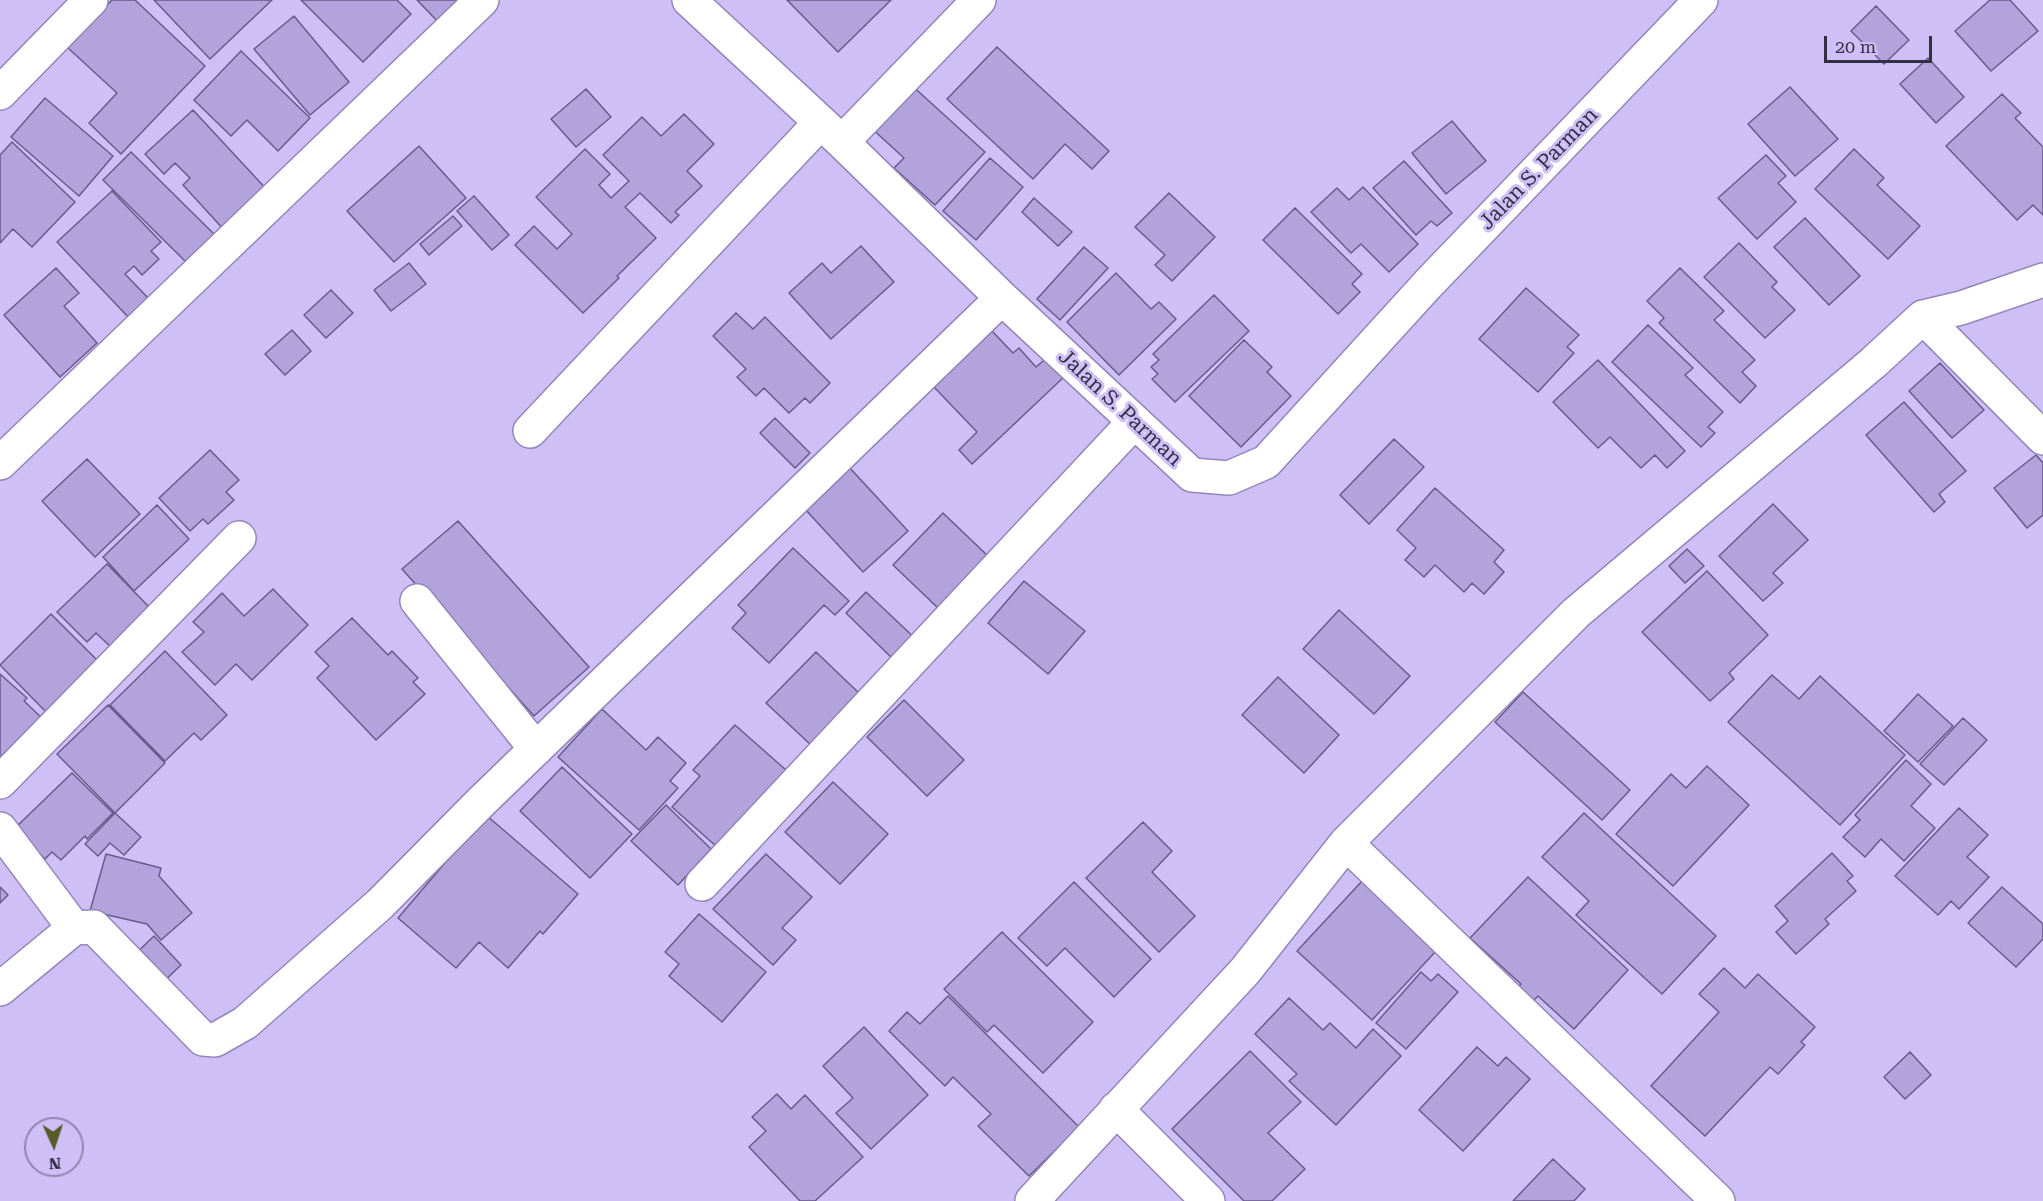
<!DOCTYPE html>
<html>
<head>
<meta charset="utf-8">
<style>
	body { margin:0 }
	#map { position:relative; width:2043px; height:1201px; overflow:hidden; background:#cec0f7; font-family:"Roboto Serif",serif }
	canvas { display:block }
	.north { position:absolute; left:24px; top:1117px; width:60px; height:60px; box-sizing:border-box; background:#cec0f7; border:2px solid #9086af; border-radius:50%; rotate:177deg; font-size:16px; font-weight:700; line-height:24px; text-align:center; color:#342f44 }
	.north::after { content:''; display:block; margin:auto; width:21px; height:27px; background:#555d2c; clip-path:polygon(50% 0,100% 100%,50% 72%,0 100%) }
	.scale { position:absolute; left:1824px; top:36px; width:108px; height:27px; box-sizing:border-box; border:3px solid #342f44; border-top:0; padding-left:8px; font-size:18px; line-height:21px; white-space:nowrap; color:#342f44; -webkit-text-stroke:4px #cec0f7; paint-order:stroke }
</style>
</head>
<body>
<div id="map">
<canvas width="2043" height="1201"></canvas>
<div class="north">N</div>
<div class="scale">20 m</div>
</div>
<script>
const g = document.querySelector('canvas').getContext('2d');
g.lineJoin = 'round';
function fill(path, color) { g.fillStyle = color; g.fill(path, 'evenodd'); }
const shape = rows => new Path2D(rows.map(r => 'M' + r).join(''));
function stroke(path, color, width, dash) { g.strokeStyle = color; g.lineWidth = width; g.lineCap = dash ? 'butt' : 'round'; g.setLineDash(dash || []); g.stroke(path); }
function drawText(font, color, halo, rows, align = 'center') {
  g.font = font + ' "Roboto Serif",serif'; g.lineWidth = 6; g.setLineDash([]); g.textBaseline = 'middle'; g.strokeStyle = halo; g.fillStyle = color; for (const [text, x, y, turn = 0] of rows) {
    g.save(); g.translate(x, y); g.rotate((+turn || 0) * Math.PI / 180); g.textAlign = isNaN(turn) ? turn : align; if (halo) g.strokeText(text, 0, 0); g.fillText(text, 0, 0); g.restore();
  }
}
const building = shape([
	[112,0,135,0,205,66,121,154,89,123,117,93,67,47,112,0],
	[154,0,272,0,210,59,154,0],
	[301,0,397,0,411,14,363,62,301,0],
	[417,0,471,0,443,27,417,0],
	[787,0,891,0,838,52,787,0],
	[1990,0,2010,0,2038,31,1991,71,1955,31,1990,0],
	[1876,6,1909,40,1884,64,1851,31,1876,6],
	[294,16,349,82,310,115,254,49,294,16],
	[997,47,1109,151,1092,169,1065,144,1033,179,947,99,997,47],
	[241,51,310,118,278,151,247,120,231,136,194,100,241,51],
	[1928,58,1964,97,1936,123,1900,84,1928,58],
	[908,82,985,152,935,205,894,168,904,158,868,125,908,82],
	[1790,87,1838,139,1795,176,1748,124,1790,87],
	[586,89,611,117,576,147,551,119,586,89],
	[2002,94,2021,113,2015,118,2043,147,2043,215,2033,205,2017,220,1946,146,2002,94],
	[45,98,113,156,79,196,11,137,45,98],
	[193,110,269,192,226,232,183,185,190,178,175,163,164,174,145,154,193,110],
	[684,114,714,144,687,171,702,186,675,212,679,215,671,223,640,193,625,207,656,238,617,276,619,278,583,313,515,245,534,226,557,249,572,234,536,197,585,149,610,174,599,185,611,198,629,181,603,155,642,117,661,136,684,114],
	[1452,121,1486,161,1446,194,1412,153,1452,121],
	[12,142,75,202,32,247,13,229,0,243,0,155,12,142],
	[419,146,466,198,394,262,347,211,419,146],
	[1854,149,1884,178,1877,185,1920,226,1888,259,1815,189,1854,149],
	[131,152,217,237,189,265,103,180,131,152],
	[1766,155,1786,176,1778,183,1796,202,1757,239,1718,198,1766,155],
	[990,158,1023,187,976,240,943,211,990,158],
	[1404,161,1452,213,1437,226,1431,221,1416,235,1373,188,1404,161],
	[1363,187,1418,244,1389,272,1361,244,1351,253,1311,212,1337,188,1349,200,1363,187],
	[112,191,161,242,151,251,159,259,142,275,134,266,125,274,151,301,131,320,57,242,112,191],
	[1169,193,1215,237,1172,281,1155,265,1165,255,1135,227,1169,193],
	[474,196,509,235,492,250,457,211,474,196],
	[1034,198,1072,232,1058,246,1022,212,1034,198],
	[1295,208,1362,274,1352,284,1360,292,1338,314,1263,240,1295,208],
	[453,216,462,226,429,255,420,244,453,216],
	[1805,218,1860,276,1829,305,1774,247,1805,218],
	[1739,243,1777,282,1772,287,1795,310,1765,338,1704,277,1739,243],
	[861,246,894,282,831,339,789,293,822,263,831,273,861,246],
	[1084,247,1108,268,1060,320,1037,299,1084,247],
	[409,263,426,284,391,311,374,290,409,263],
	[56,268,79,293,64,306,97,343,60,377,4,315,56,268],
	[1680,268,1724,311,1714,320,1755,360,1742,372,1756,386,1740,403,1659,323,1664,318,1647,301,1680,268],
	[1116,273,1151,309,1159,302,1176,319,1119,375,1067,322,1116,273],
	[1526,288,1579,335,1567,347,1574,353,1538,392,1479,339,1526,288],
	[331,290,353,313,326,338,304,315,331,290],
	[1214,295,1249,331,1175,402,1152,379,1158,374,1151,367,1159,360,1153,354,1214,295],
	[736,313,753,329,765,317,830,383,810,403,805,398,789,413,764,388,756,396,737,377,746,369,713,336,736,313],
	[1648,325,1693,368,1685,375,1723,412,1708,427,1715,433,1701,447,1612,362,1648,325],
	[292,330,311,351,285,375,265,354,292,330],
	[991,330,1013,353,1019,348,1036,367,1049,356,1066,375,972,464,959,450,977,432,933,386,991,330],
	[1244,340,1272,367,1267,372,1291,396,1241,447,1189,396,1244,340],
	[1598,360,1685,451,1667,468,1655,455,1641,468,1610,437,1598,448,1553,402,1598,360],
	[1940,363,1984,410,1952,438,1909,391,1940,363],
	[1904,402,1966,471,1939,494,1945,502,1934,512,1866,435,1904,402],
	[775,418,810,453,795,468,760,433,775,418],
	[1394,439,1424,467,1369,524,1340,495,1394,439],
	[210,450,239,480,226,492,234,500,208,524,203,519,190,531,159,498,210,450],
	[2036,455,2043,463,2043,515,2027,528,1994,488,2036,455],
	[87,459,140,514,95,557,42,501,87,459],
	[849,467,908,531,863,572,804,508,849,467],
	[1435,488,1504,550,1494,562,1504,572,1484,594,1472,583,1464,592,1435,565,1424,577,1405,560,1416,548,1397,530,1435,488],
	[1773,504,1808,540,1773,573,1783,583,1763,601,1719,556,1773,504],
	[157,505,189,539,134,591,103,557,157,505],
	[943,513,989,557,939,609,893,565,943,513],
	[458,521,589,667,534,716,402,569,458,521],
	[793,548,849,601,835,615,824,605,769,663,732,628,746,613,738,605,793,548],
	[1687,549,1704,566,1685,583,1669,566,1687,549],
	[107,564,153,611,114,650,96,633,87,642,57,612,107,564],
	[1707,571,1768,635,1729,673,1734,679,1710,701,1642,632,1707,571],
	[1024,581,1085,631,1048,674,988,623,1024,581],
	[273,589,308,625,252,680,236,664,215,685,182,652,204,632,193,622,222,593,244,616,273,589],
	[866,592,920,643,899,665,846,613,866,592],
	[1339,610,1410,676,1374,714,1303,649,1339,610],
	[51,614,100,663,46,712,0,665,51,614],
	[352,618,388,655,392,651,418,678,413,682,425,694,376,740,317,678,329,666,315,652,352,618],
	[165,651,227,715,201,740,194,733,165,761,110,705,165,651],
	[816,652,861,695,812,746,766,703,816,652],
	[0,674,27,698,24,701,45,721,0,769,0,674],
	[1772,675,1799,699,1820,676,1905,755,1840,825,1728,722,1772,675],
	[1278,677,1339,735,1304,773,1242,715,1278,677],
	[1523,692,1630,790,1602,820,1495,722,1523,692],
	[1918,694,1953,726,1918,762,1884,731,1918,694],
	[904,700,964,760,927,796,867,737,904,700],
	[108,705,165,763,115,813,57,754,108,705],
	[602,709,646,750,658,737,686,763,670,781,678,788,639,830,558,757,602,709],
	[1963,718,1987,740,1944,785,1920,764,1963,718],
	[735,725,786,770,717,847,672,807,700,776,693,770,735,725],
	[1906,760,1931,784,1911,806,1935,828,1904,861,1881,839,1865,857,1843,837,1860,820,1855,815,1906,760],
	[1707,766,1749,805,1673,886,1616,834,1671,774,1686,788,1707,766],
	[562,767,632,834,590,878,520,811,562,767],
	[72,773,113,813,87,839,85,836,61,860,52,852,45,859,14,829,72,773],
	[833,782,888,834,840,884,785,832,833,782],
	[666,805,711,849,678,885,631,841,666,805],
	[1959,808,1988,835,1967,857,1989,877,1959,909,1951,901,1938,915,1895,876,1959,808],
	[115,813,141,837,124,855,110,843,98,856,85,844,115,813],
	[1584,813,1716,936,1662,994,1576,915,1589,901,1542,857,1584,813],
	[486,815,578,894,543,934,540,931,508,968,479,942,456,968,398,918,486,815],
	[1143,822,1172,851,1152,872,1195,916,1159,952,1086,878,1143,822],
	[1832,853,1853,876,1847,881,1856,891,1825,919,1829,924,1796,954,1776,932,1788,921,1775,906,1832,853],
	[106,854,161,868,159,876,192,913,161,940,147,924,90,911,106,854],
	[766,854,812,897,782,928,796,940,773,965,713,909,766,854],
	[1528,877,1628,970,1574,1029,1538,996,1529,1005,1514,991,1521,984,1470,938,1528,877],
	[1363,880,1437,950,1372,1020,1297,951,1363,880],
	[1074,882,1151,959,1114,997,1065,948,1047,966,1018,938,1074,882],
	[0,887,8,895,0,903,0,887],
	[2002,887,2043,924,2043,939,2016,967,1968,923,2002,887],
	[699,914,766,972,722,1022,669,976,679,964,665,952,699,914],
	[1002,932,1093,1022,1043,1073,994,1025,987,1032,944,989,1002,932],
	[154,936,181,965,158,987,131,958,154,936],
	[1724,968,1745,988,1758,974,1815,1027,1801,1042,1805,1045,1778,1074,1770,1067,1705,1136,1651,1086,1719,1012,1699,994,1724,968],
	[1421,972,1431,981,1438,974,1458,992,1406,1049,1376,1023,1421,972],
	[948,996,1079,1127,1029,1176,978,1126,991,1114,953,1077,945,1086,889,1031,907,1012,920,1024,948,996],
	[1289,998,1323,1030,1330,1023,1356,1048,1373,1029,1401,1056,1336,1125,1289,1081,1297,1074,1255,1034,1289,998],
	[864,1027,928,1095,871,1149,836,1113,853,1098,823,1066,864,1027],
	[1477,1047,1498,1066,1506,1057,1530,1079,1463,1151,1419,1110,1477,1047],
	[1250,1051,1301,1102,1268,1133,1305,1169,1272,1201,1244,1201,1172,1129,1250,1051],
	[1910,1052,1931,1075,1905,1099,1884,1077,1910,1052],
	[777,1094,791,1109,805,1095,863,1157,815,1201,800,1201,749,1147,766,1131,752,1117,777,1094],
	[1553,1159,1585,1189,1574,1201,1513,1201,1553,1159]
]);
const minor = shape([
	[689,0,842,142,1002,298,1192,475,1229,478,1266,462,1428,284,1701,0],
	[0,93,91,0],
	[842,142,979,0],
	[1923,317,2043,438],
	[530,431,820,123],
	[0,463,482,0],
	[417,601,536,749],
	[0,782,239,538],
	[0,829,74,928],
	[1346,843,1718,1201],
	[702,884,1134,422],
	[0,989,74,928,94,927,203,1039,215,1040,245,1023,380,904,481,802,1002,298],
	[1116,1109,1208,1201],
	[1032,1201,1245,971,1346,843,1576,613,1873,363,1923,317,1961,308,2043,280]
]);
const streetNames = [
	["Jalan S. Parman",1539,169,-46],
	["Jalan S. Parman",1120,408,43]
];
fill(building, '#b2a3dd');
stroke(building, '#685a8b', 1.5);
stroke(minor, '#9486b9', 36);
stroke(minor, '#fff', 33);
drawText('21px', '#342f44', '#cec0f7', streetNames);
</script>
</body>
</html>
